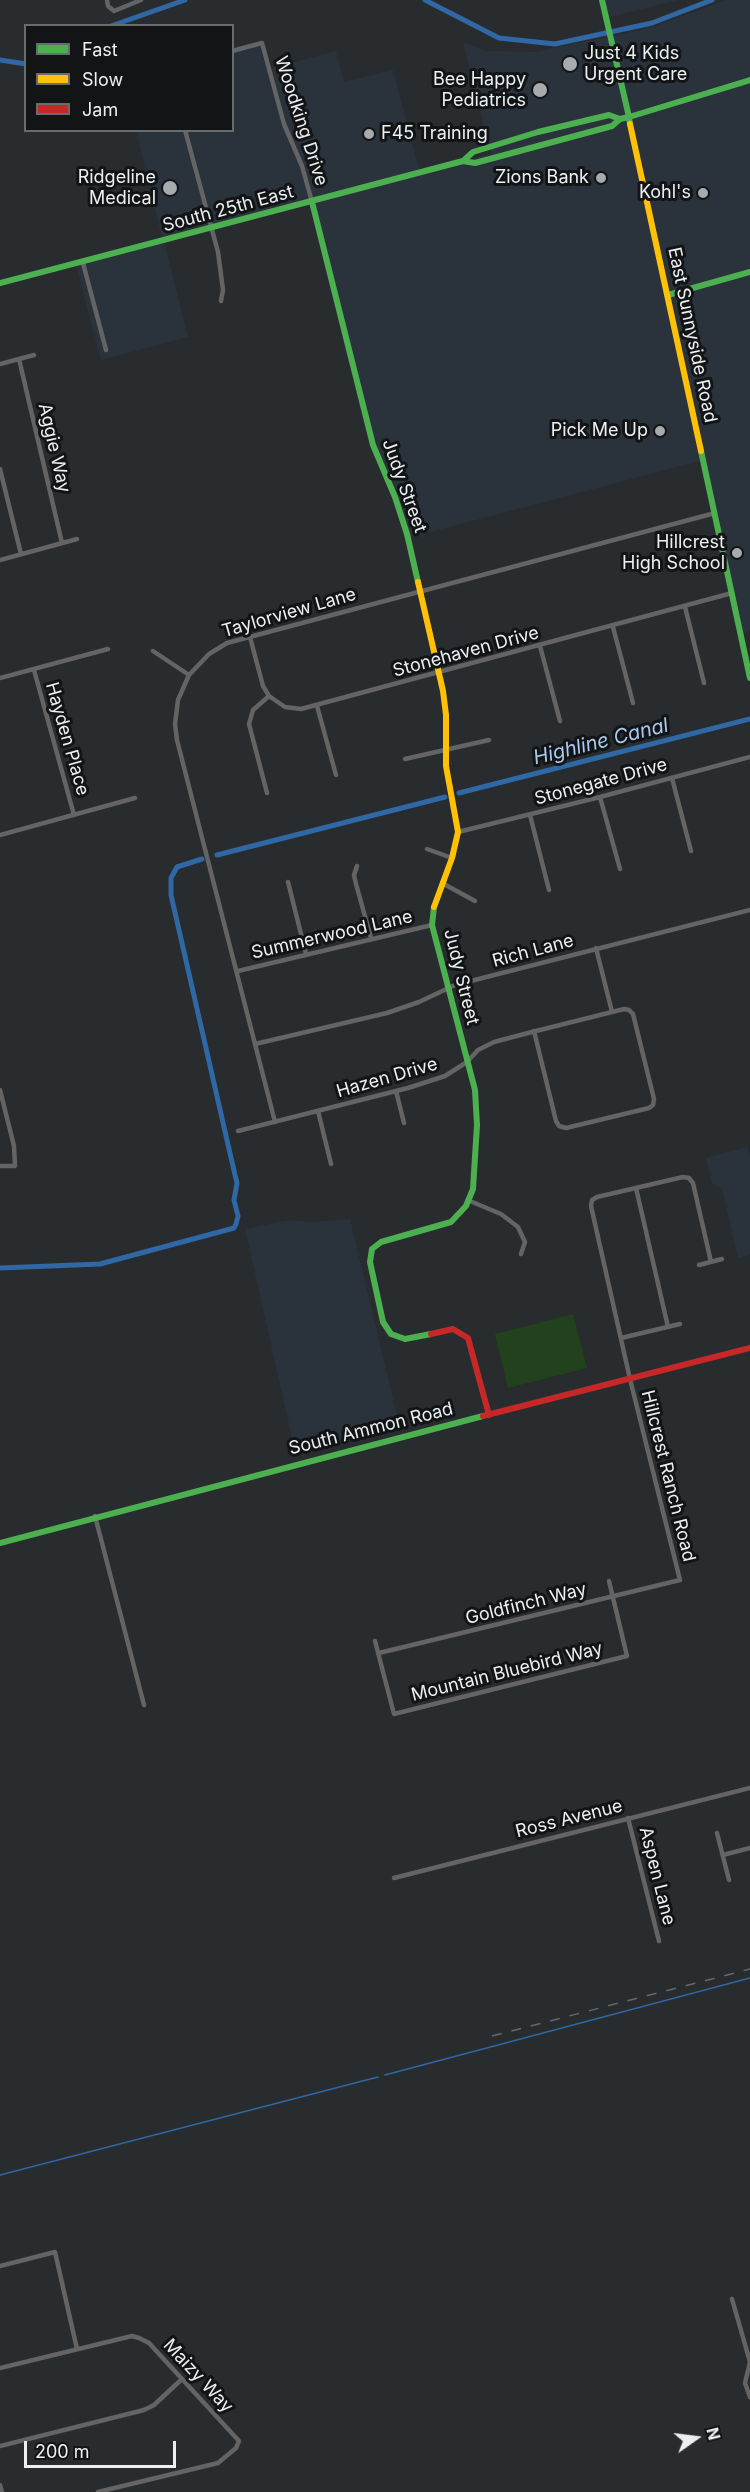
<!DOCTYPE html>
<html>
<head>
<meta charset="utf-8">
<style>
	body { margin:0 }
	#map { position:relative; width:750px; height:2492px; overflow:hidden; background:#292c2e; font-family:Inter,sans-serif }
	canvas { display:block }
	.legend { position:absolute; left:24px; top:24px; width:210px; height:108px; box-sizing:border-box; background:#121416; border:2px solid #696c6e; margin:0; padding:8px 10px; list-style:none; font-size:18px; color:#ecf0f2 }
	.legend li { display:flex; align-items:center; gap:12px; height:30px }
	.legend b { width:30px; border:2px solid #696c6e }
	.north { position:absolute; left:666px; top:2408px; width:60px; height:60px; -webkit-text-stroke:4px #121416; paint-order:stroke; rotate:76deg; font-size:16px; font-weight:700; line-height:24px; text-align:center; color:#ecf0f2 }
	.north::after { content:''; display:block; margin:auto; width:21px; height:27px; background:#ecf0f2; clip-path:polygon(50% 0,100% 100%,50% 72%,0 100%) }
	.scale { position:absolute; left:24px; top:2441px; width:152px; height:27px; box-sizing:border-box; border:3px solid #ecf0f2; border-top:0; padding-left:8px; font-size:18px; line-height:21px; white-space:nowrap; color:#ecf0f2; -webkit-text-stroke:4px #121416; paint-order:stroke }
</style>
</head>
<body>
<div id="map">
<canvas width="750" height="2492"></canvas>
<ul class="legend">
<li><b style="height:8px;background:#4caf50"></b>Fast</li>
<li><b style="height:8px;background:#ffc107"></b>Slow</li>
<li><b style="height:8px;background:#c62828"></b>Jam</li>
</ul>
<div class="north">N</div>
<div class="scale">200 m</div>
</div>
<script>
const g = document.querySelector('canvas').getContext('2d');
g.lineJoin = 'round';
function fill(path, color) { g.fillStyle = color; g.fill(path, 'evenodd'); }
const shape = rows => new Path2D(rows.map(r => 'M' + r).join(''));
function stroke(path, color, width, dash) { g.strokeStyle = color; g.lineWidth = width; g.lineCap = dash ? 'butt' : 'round'; g.setLineDash(dash || []); g.stroke(path); }
function drawText(font, color, halo, rows, align = 'center') {
  g.font = font + ' Inter,sans-serif'; g.lineWidth = 6; g.setLineDash([]); g.textBaseline = 'middle'; g.strokeStyle = halo; g.fillStyle = color; for (const [text, x, y, turn = 0] of rows) {
    g.save(); g.translate(x, y); g.rotate((+turn || 0) * Math.PI / 180); g.textAlign = isNaN(turn) ? turn : align; if (halo) g.strokeText(text, 0, 0); g.fillText(text, 0, 0); g.restore();
  }
}
const built = shape([
	[602,0,678,0,606,18],
	[726,0,750,0,750,631,741,634,703,460,408,538,373,445,312,202,164,241,188,337,101,360,76,265,163,241,136,131,232,130,233,51,262,43,269,69,336,51,344,82,393,70,420,173,491,154,463,42,486,51,536,52,650,28],
	[747,1147,750,1154,750,1255,738,1258,722,1189,712,1183,706,1158],
	[350,1219,400,1428,295,1451,245,1229,289,1220,312,1222]
]);
const green = shape([
	[573,1314,587,1368,508,1388,495,1334]
]);
const stream = shape([
	[385,2075,750,1978],
	[0,2175,378,2077]
]);
const canal = shape([
	[425,0,499,38,555,44,652,23,712,0],
	[111,26,185,0],
	[0,60,26,64],
	[459,793,750,719],
	[217,855,445,797],
	[0,1268,100,1264,234,1228,236,1224,238,1216,234,1200,237,1183,235,1175,171,895,171,878,177,867,202,859]
]);
const street = shape([
	[107,0,108,6,114,11,141,0],
	[232,51,262,43,284,124,302,166,312,202],
	[185,130,218,252,223,290,221,301],
	[83,263,106,350],
	[19,359,62,543],
	[0,364,34,355],
	[0,469,21,554],
	[0,560,77,539],
	[685,607,704,683],
	[613,627,633,703],
	[250,637,263,686,269,696,285,707,301,709,732,593],
	[540,646,560,721],
	[153,651,189,675],
	[34,670,74,815],
	[0,678,108,649],
	[317,706,336,775],
	[405,759,489,740],
	[672,778,691,851],
	[267,793,249,724,253,710,269,696],
	[600,797,620,869],
	[530,815,549,890],
	[458,832,600,797,750,757],
	[0,835,135,798],
	[427,849,452,858],
	[357,866,354,875,356,884,371,938],
	[288,882,306,954],
	[442,883,475,901],
	[596,948,612,1012],
	[238,971,432,925],
	[255,1044,387,1013,419,1002,455,985,750,910],
	[0,1090,14,1146,15,1166,0,1166],
	[396,1091,404,1123],
	[318,1111,331,1164],
	[275,1122,177,740,175,724,178,700,189,675,209,654,227,643,715,513],
	[238,1131,408,1088,445,1076,467,1062,478,1050,494,1042,528,1033,624,1009,629,1010,633,1014,654,1099,653,1105,649,1108,566,1128,559,1126,556,1121,534,1031],
	[636,1188,668,1327],
	[470,1201,501,1214,518,1227,525,1242,521,1254],
	[699,1265,722,1259],
	[621,1338,680,1324],
	[95,1516,144,1705],
	[375,1641,394,1714,627,1656,609,1581],
	[379,1653,680,1580,630,1379,591,1206,592,1200,597,1197,683,1177,689,1178,693,1183,711,1262],
	[628,1818,659,1941],
	[717,1833,729,1880],
	[723,1855,750,1848],
	[394,1878,750,1788],
	[0,2266,55,2252,77,2349],
	[732,2299,750,2362,745,2383,750,2397],
	[0,2368,132,2336,139,2338,149,2343,239,2441,236,2448,218,2463,98,2492],
	[0,2446,144,2410,154,2405,182,2379],
	[0,2485,2,2492]
]);
const fast = shape([
	[602,0,629,117,750,80],
	[463,161,473,152,538,132,609,115,620,119],
	[312,202,373,445,395,497,407,534,418,582],
	[0,283,463,161,475,163,612,126,620,119,629,117,630,124],
	[668,295,750,272],
	[701,451,750,678],
	[431,1334,405,1339,391,1334,383,1322,370,1262,372,1249,381,1242,451,1222,466,1206,473,1189,477,1125,475,1090,432,925,434,907],
	[0,1543,483,1416]
]);
const slow = shape([
	[630,124,701,451],
	[418,582,443,691,446,715,446,766,458,832,452,858,434,907]
]);
const jam = shape([
	[431,1334,453,1329,468,1338,489,1415],
	[483,1416,750,1348]
]);
const rail = shape([
	[492,2036,750,1969]
]);
const markers = [
	[570,64,8,"#a8abad"],
	[540,90,8,"#a8abad"],
	[369,134,6,"#a8abad"],
	[601,178,6,"#a8abad"],
	[170,188,8,"#a8abad"],
	[703,193,6,"#a8abad"],
	[660,431,6,"#a8abad"],
	[737,553,6,"#a8abad"]
];
const poiNames = [
	["Just 4 Kids",584,54,"left"],
	["Urgent Care",584,75,"left"],
	["Bee Happy",526,80],
	["Pediatrics",526,101],
	["F45 Training",381,134,"left"],
	["Ridgeline",156,178],
	["Medical",156,199],
	["Zions Bank",589,178],
	["Kohl's",691,193],
	["Pick Me Up",648,431],
	["Hillcrest",725,543],
	["High School",725,564]
];
const streetNames = [
	["Woodking Drive",301,121,72],
	["South 25th East",228,209,-15],
	["East Sunnyside Road",692,335,78],
	["Aggie Way",54,448,77],
	["Judy Street",404,486,70],
	["Taylorview Lane",289,613,-16],
	["Stonehaven Drive",466,652,-15],
	["Hayden Place",67,739,74],
	["Stonegate Drive",601,782,-15],
	["Summerwood Lane",332,935,-13],
	["Rich Lane",533,951,-15],
	["Judy Street",461,977,76],
	["Hazen Drive",387,1078,-16],
	["South Ammon Road",371,1429,-14],
	["Hillcrest Ranch Road",668,1476,76],
	["Goldfinch Way",526,1604,-14],
	["Mountain Bluebird Way",507,1672,-14],
	["Ross Avenue",569,1819,-14],
	["Aspen Lane",657,1876,76],
	["Maizy Way",198,2376,47]
];
const waterNames = [
	["Highline Canal",601,742,-14]
];
fill(built, '#2a333b');
fill(green, '#21421d');
stroke(stream, '#2f68a5', 1.5);
stroke(canal, '#2f68a5', 5);
stroke(street, '#646464', 4.5);
stroke(fast, '#4caf50', 6);
stroke(slow, '#ffc107', 6);
stroke(jam, '#c62828', 6);
stroke(rail, '#67686a', 1.5, [10, 10]);
for (const [x, y, r, color] of markers) { const dot = new Path2D(); dot.arc(x, y, r, 0, 2 * Math.PI); g.fillStyle = color; g.fill(dot); stroke(dot, '#121416', 2); }
drawText('18px', '#ecf0f2', '#121416', poiNames, 'right');
drawText('18px', '#ecf0f2', '#121416', streetNames);
drawText('italic 20px', '#aac9ee', '#121416', waterNames);
</script>
</body>
</html>
